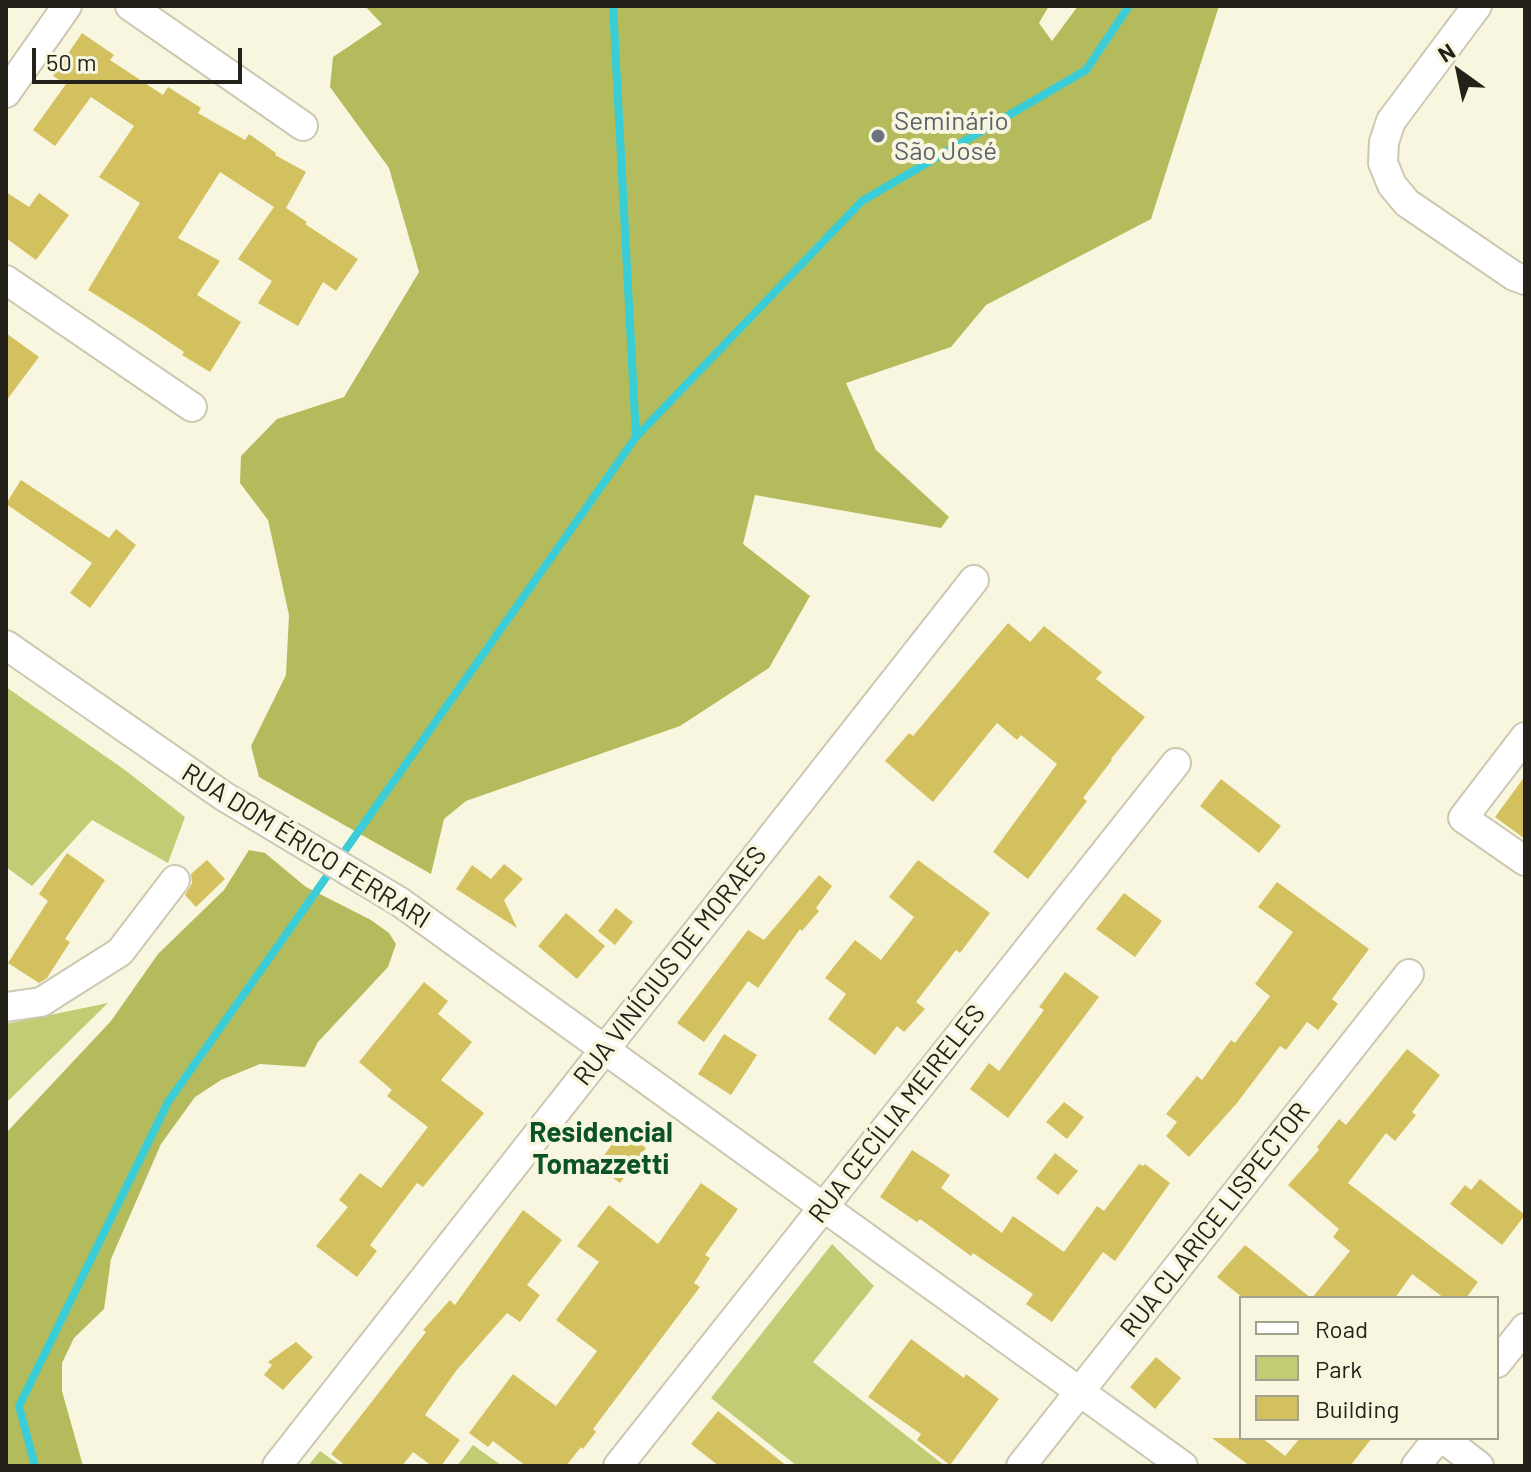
<!DOCTYPE html>
<html>
<head>
<meta charset="utf-8">
<style>
	body { margin:0 }
	#map { position:relative; width:1531px; height:1472px; overflow:hidden; background:#f9f6df; font-family:Barlow,sans-serif }
	canvas { display:block }
	.frame { position:absolute; inset:0; border:8px solid #232119; pointer-events:none }
	.legend { position:absolute; left:1239px; top:1296px; width:260px; height:144px; box-sizing:border-box; background:#f9f6df; border:2px solid #a3a190; margin:0; padding:10px 14px; list-style:none; font-size:24px; color:#232119 }
	.legend li { display:flex; align-items:center; gap:16px; height:40px }
	.legend b { width:40px; border:2px solid #a3a190 }
	.north { position:absolute; left:1419px; top:32px; width:80px; height:80px; -webkit-text-stroke:6px #f9f6df; paint-order:stroke; rotate:327deg; font-size:22px; font-weight:700; line-height:32px; text-align:center; color:#232119 }
	.north::after { content:''; display:block; margin:auto; width:28px; height:36px; background:#232119; clip-path:polygon(50% 0,100% 100%,50% 72%,0 100%) }
	.scale { position:absolute; left:32px; top:48px; width:210px; height:36px; box-sizing:border-box; border:4px solid #232119; border-top:0; padding-left:10px; font-size:24px; line-height:28px; white-space:nowrap; color:#232119; -webkit-text-stroke:6px #f9f6df; paint-order:stroke }
</style>
</head>
<body>
<div id="map">
<canvas width="1531" height="1472"></canvas>
<div class="frame"></div>
<ul class="legend">
<li><b style="height:10px;background:#fff"></b>Road</li>
<li><b style="height:22px;background:#c4cb75"></b>Park</li>
<li><b style="height:22px;background:#d3c160"></b>Building</li>
</ul>
<div class="north">N</div>
<div class="scale">50 m</div>
</div>
<script>
const g = document.querySelector('canvas').getContext('2d');
g.lineJoin = 'round';
function fill(path, color) { g.fillStyle = color; g.fill(path, 'evenodd'); }
const shape = rows => new Path2D(rows.map(r => 'M' + r).join(''));
function stroke(path, color, width, dash) { g.strokeStyle = color; g.lineWidth = width; g.lineCap = dash ? 'butt' : 'round'; g.setLineDash(dash || []); g.stroke(path); }
function drawText(font, color, halo, rows, align = 'center') {
  g.font = font + ' Barlow,sans-serif'; g.lineWidth = 8; g.setLineDash([]); g.textBaseline = 'middle'; g.strokeStyle = halo; g.fillStyle = color; for (const [text, x, y, turn = 0] of rows) {
    g.save(); g.translate(x, y); g.rotate((+turn || 0) * Math.PI / 180); g.textAlign = isNaN(turn) ? turn : align; if (halo) g.strokeText(text, 0, 0); g.fillText(text, 0, 0); g.restore();
  }
}
const green = shape([
	[6,687,125,770,185,817,168,863,92,820,32,886,6,867],
	[108,1003,6,1103,6,1024],
	[832,1244,874,1286,813,1362,945,1466,797,1466,711,1398],
	[473,1445,502,1466,457,1466],
	[320,1451,341,1466,308,1466]
]);
const forest = shape([
	[365,6,1049,6,1039,23,1052,41,1078,6,1219,6,1151,219,986,305,951,347,846,383,876,450,949,517,941,528,755,495,743,544,810,596,769,668,680,726,466,801,444,819,431,874,259,777,251,746,286,675,289,615,268,520,240,483,241,456,277,419,344,397,419,272,389,168,330,87,333,57,382,24],
	[249,850,265,853,306,887,371,920,389,933,396,944,388,967,318,1042,305,1067,260,1064,221,1080,195,1097,161,1144,111,1259,104,1309,74,1338,62,1363,62,1391,83,1466,6,1466,6,1133,111,1021,158,954,224,890]
]);
const stream = shape([
	[613,6,636,437],
	[35,1466,19,1406,168,1102,636,437,862,201,1086,70,1129,6]
]);
const building = shape([
	[82,33,114,55,110,60,163,95,168,87,201,108,198,113,245,140,249,134,276,153,275,155,306,172,286,208,307,222,305,224,358,259,336,291,323,282,298,326,258,303,272,281,238,259,274,207,220,172,178,238,220,261,197,295,241,322,210,372,182,355,184,352,144,325,88,290,140,203,99,177,134,126,91,97,55,146,33,130,66,84,53,76],
	[6,192,29,207,39,193,69,215,36,260,6,238],
	[6,333,39,357,6,401],
	[21,480,109,538,116,529,136,545,90,608,70,593,92,563,6,504],
	[1008,623,1030,642,1044,626,1102,672,1096,679,1145,717,1111,759,1112,760,1083,798,1087,801,1028,879,993,852,1057,764,1021,735,1017,740,997,723,933,802,885,761,909,733,913,736],
	[1525,776,1525,839,1495,817],
	[1221,779,1281,826,1259,853,1200,806],
	[67,853,105,880,65,939,70,942,47,978,39,983,8,963,48,901,39,894],
	[207,860,225,879,196,907,185,895,192,883,191,874],
	[918,860,990,913,960,953,956,950,916,1002,925,1009,904,1032,897,1026,875,1055,828,1019,846,994,825,978,855,940,881,960,914,917,889,897],
	[504,864,523,879,504,900,517,928,456,889,472,865,491,879],
	[819,875,832,886,816,908,819,911,802,931,800,929,758,988,748,981,704,1042,677,1023,748,930,764,940],
	[1277,882,1369,949,1332,999,1338,1004,1318,1030,1307,1022,1286,1050,1280,1046,1237,1103,1189,1157,1166,1136,1177,1122,1166,1114,1197,1076,1202,1080,1231,1040,1235,1043,1270,996,1255,984,1293,932,1258,907],
	[1124,893,1162,921,1135,957,1096,929],
	[616,908,633,922,615,945,598,931],
	[566,913,605,946,577,979,538,946],
	[1065,972,1099,997,1008,1118,970,1089,989,1063,999,1071,1044,1010,1039,1007],
	[424,982,448,1001,438,1014,472,1042,441,1080,484,1113,423,1187,417,1183,370,1245,377,1251,357,1277,316,1246,348,1207,339,1200,360,1173,381,1188,428,1127,387,1096,392,1090,359,1062],
	[724,1034,757,1055,731,1095,698,1074],
	[1407,1049,1440,1075,1412,1112,1416,1115,1395,1141,1386,1133,1348,1183,1478,1282,1466,1298,1444,1298,1412,1274,1395,1298,1312,1298,1350,1251,1333,1237,1339,1229,1288,1185,1319,1150,1317,1147,1339,1119,1346,1125],
	[1064,1102,1084,1117,1067,1139,1046,1122],
	[622,1131,646,1148,620,1183,596,1166],
	[912,1150,950,1175,941,1188,1002,1233,1013,1216,1064,1252,1097,1206,1104,1211,1139,1164,1143,1166,1145,1164,1170,1183,1115,1261,1103,1252,1052,1322,1026,1304,1033,1294,973,1253,971,1256,920,1219,917,1222,880,1197],
	[1055,1153,1078,1171,1058,1195,1036,1178],
	[1480,1179,1525,1215,1502,1245,1450,1204,1465,1185,1471,1190],
	[701,1183,738,1209,705,1255,710,1258,694,1283,700,1287,593,1429,596,1432,583,1449,581,1447,566,1466,526,1466,493,1441,488,1447,469,1433,513,1374,556,1406,597,1351,556,1320,599,1262,577,1246,609,1205,658,1244],
	[523,1210,562,1240,527,1285,540,1295,520,1322,507,1313,456,1371,425,1415,460,1440,441,1466,432,1466,413,1452,402,1466,346,1466,331,1454,426,1332,423,1330,450,1300,455,1305],
	[1245,1245,1311,1298,1243,1298,1217,1277],
	[911,1339,964,1378,966,1374,999,1399,950,1465,917,1440,921,1434,868,1397],
	[296,1342,313,1357,283,1390,264,1375,272,1365,268,1362],
	[1156,1357,1181,1378,1155,1409,1130,1387],
	[718,1411,787,1466,719,1466,691,1444],
	[1212,1438,1262,1438,1285,1456,1300,1438,1372,1438,1350,1466,1250,1466]
]);
const minor = shape([
	[130,6,303,126],
	[1477,6,1391,121,1384,142,1383,163,1392,185,1407,203,1514,276,1525,280],
	[6,93,67,6],
	[6,280,192,407],
	[6,645,225,797,400,902,1183,1466],
	[1525,737,1463,818,1525,861],
	[6,1007,41,1002,120,952,175,880],
	[1497,1363,1525,1328],
	[1443,1438,1479,1466],
	[277,1466,974,580],
	[618,1466,1176,763],
	[1021,1466,1409,974],
	[1416,1466,1438,1438]
]);
const markers = [
	[878,136,8,"#6b7280"]
];
const worshipNames = [
	["Seminário",894,121],
	["São José",894,151]
];
const streetNames = [
	["RUA DOM ÉRICO FERRARI",306,846,32],
	["RUA VINÍCIUS DE MORAES",670,966,-52],
	["RUA CECÍLIA MEIRELES",897,1114,-52],
	["RUA CLARICE LISPECTOR",1215,1220,-52]
];
const neighbourhoodNames = [
	["Residencial",601,1133],
	["Tomazzetti",601,1165]
];
fill(green, '#c4cb75');
fill(forest, '#b4bb5c');
stroke(stream, '#3acdd7', 8);
fill(building, '#d3c160');
stroke(minor, '#ccc8b2', 32);
stroke(minor, '#fff', 28);
for (const [x, y, r, color] of markers) { const dot = new Path2D(); dot.arc(x, y, r, 0, 2 * Math.PI); g.fillStyle = color; g.fill(dot); stroke(dot, '#f9f6df', 3); }
drawText('26px', '#5b616d', '#f9f6df', worshipNames, 'left');
drawText('26px', '#232119', '#f9f6df', streetNames);
drawText('bold 28px', '#0b5326', '#f9f6df', neighbourhoodNames);
</script>
</body>
</html>
